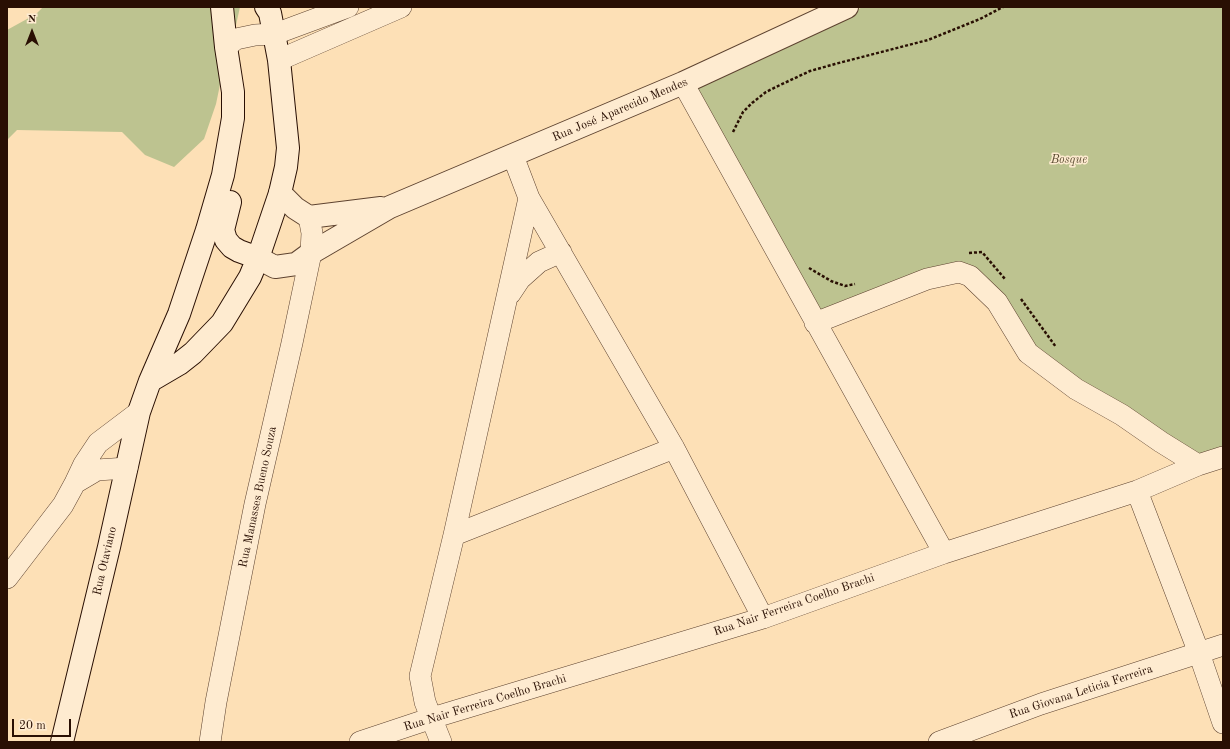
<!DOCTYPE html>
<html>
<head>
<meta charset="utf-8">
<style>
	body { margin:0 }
	#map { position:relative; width:1230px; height:749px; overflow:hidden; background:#fde0b6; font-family:"Old Standard TT",serif }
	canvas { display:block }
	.frame { position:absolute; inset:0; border:8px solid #290f03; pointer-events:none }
	.north { position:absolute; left:12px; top:12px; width:40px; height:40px; -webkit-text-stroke:3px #feebd0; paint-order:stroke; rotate:0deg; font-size:11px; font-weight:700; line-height:16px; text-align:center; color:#290f03 }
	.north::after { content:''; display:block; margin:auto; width:14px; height:18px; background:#290f03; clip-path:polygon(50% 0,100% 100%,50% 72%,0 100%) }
	.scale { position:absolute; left:12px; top:719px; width:59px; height:18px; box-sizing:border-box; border:2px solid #290f03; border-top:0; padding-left:5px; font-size:12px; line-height:14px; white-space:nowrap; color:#290f03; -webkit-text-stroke:3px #feebd0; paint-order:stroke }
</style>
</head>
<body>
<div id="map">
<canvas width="1230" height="749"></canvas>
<div class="frame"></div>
<div class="north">N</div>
<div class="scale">20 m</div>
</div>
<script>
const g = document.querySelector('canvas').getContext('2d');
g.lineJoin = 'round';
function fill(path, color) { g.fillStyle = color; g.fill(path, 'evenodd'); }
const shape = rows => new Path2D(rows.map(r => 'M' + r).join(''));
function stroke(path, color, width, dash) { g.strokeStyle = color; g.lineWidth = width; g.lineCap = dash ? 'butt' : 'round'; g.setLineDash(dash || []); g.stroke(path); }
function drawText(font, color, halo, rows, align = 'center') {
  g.font = font + ' "Old Standard TT",serif'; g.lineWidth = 3; g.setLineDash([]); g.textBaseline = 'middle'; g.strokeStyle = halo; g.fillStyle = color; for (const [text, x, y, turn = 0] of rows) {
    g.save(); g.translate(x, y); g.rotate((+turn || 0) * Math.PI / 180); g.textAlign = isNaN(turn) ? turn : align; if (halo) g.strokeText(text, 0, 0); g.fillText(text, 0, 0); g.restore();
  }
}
const green = shape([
	[43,7,240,7,234,34,222,75,216,104,204,139,174,167,145,155,122,132,17,130,7,140,7,30,36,14],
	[863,7,1223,7,1223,457,1198,465,1076,389,970,276,815,323,683,83]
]);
const path = shape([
	[733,132,743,112,752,103,766,92,780,85,810,71,835,64,928,40,980,19,1003,7],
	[969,253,982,252,1005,279],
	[809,268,831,281,845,286,855,284],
	[1021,299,1056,347]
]);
const minor = shape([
	[226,47,236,39,255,35,275,34,348,7],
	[279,60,401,7],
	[683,83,944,553],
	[513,156,529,198,674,448,763,618],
	[510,294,520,279,539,262,561,252],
	[815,323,927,279,959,272,970,276,997,302,1028,353,1076,389,1122,415,1161,442,1198,465],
	[75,483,97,470,127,468],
	[1137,491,1199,653,1223,723],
	[454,535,674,448],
	[7,578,63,505,75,483,84,464,98,443,139,412],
	[210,742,216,702,255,504,292,343,311,253,312,233,309,217],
	[360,742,432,718,763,618,944,553,1137,491,1198,465,1223,457],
	[441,742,425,702,420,676,454,535,529,198],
	[939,742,1041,704,1223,645]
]);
const tertiary = shape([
	[280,193,295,208,309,217,381,208],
	[258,258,275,267,296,264,311,253,390,207,683,83,847,7]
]);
const secondary = shape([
	[230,202,223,230,226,240,232,247,239,251,258,258],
	[150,381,179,364,193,353,222,323,250,277,258,258,280,193,286,167,288,148,279,60,270,13,266,7],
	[62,742,109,547,139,412,150,381,179,314,207,230,223,175,233,118,233,92,226,47,222,7]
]);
const streetNames = [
	["Rua José Aparecido Mendes",620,110,-23],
	["Rua Manasses Bueno Souza",258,497,-78],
	["Rua Otaviano",105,561,-77],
	["Rua Nair Ferreira Coelho Brachi",794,605,-19],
	["Rua Giovana Leticia Ferreira",1081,692,-18],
	["Rua Nair Ferreira Coelho Brachi",485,703,-17]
];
const parkNames = [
	["Bosque",1069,160]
];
fill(green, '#bdc390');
stroke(minor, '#5e4330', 22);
stroke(tertiary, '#5e4330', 24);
stroke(secondary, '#290f03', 24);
stroke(path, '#290f03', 2.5, [3, 2]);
stroke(minor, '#feebd0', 21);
stroke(tertiary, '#feebd0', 22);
stroke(secondary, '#feebd0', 22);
drawText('12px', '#290f03', '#feebd0', streetNames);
drawText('italic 12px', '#5d4e34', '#feebd0', parkNames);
</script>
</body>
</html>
